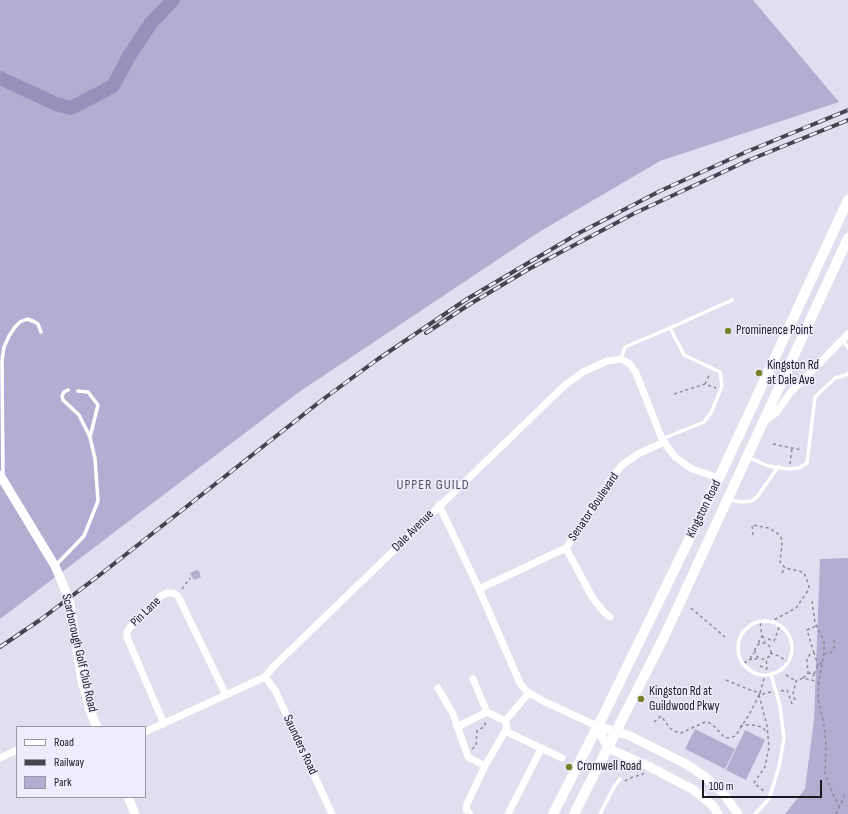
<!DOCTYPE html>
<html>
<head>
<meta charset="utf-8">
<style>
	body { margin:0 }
	#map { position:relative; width:848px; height:814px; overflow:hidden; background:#e1def0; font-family:"Sofia Sans Condensed",sans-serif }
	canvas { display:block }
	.legend { position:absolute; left:16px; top:726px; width:130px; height:72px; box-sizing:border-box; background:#eeecfe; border:1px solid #9a98a5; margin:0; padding:5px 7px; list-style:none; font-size:12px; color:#1b1a20 }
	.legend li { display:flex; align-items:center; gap:8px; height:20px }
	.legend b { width:20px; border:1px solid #9a98a5 }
	.scale { position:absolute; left:702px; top:780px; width:120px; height:18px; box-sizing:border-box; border:2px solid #1b1a20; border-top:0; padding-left:5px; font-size:12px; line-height:14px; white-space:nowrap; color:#1b1a20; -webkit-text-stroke:3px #eeecfe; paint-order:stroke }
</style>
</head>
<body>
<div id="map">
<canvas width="848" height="814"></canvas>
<ul class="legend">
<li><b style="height:5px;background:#fff"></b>Road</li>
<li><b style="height:5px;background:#46454d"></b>Railway</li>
<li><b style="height:11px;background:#b4add2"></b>Park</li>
</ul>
<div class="scale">100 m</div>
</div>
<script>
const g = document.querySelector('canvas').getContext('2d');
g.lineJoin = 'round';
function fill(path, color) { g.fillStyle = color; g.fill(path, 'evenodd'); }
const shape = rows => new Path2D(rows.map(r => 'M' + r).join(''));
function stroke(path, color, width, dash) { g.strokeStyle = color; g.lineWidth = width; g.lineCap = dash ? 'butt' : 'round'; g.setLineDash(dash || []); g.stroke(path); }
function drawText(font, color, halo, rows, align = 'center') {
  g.font = font + ' "Sofia Sans Condensed",sans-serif'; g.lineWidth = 3; g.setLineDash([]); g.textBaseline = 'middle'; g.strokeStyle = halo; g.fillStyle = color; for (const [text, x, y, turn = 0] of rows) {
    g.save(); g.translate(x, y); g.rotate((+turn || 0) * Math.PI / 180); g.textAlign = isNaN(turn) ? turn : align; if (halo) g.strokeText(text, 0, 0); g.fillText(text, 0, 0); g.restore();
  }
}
const green = shape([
	[0,0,753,0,839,102,660,161,539,232,299,392,0,619],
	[848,558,848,814,785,814,805,789,814,720,820,559],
	[197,570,199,571,201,577,194,580,190,573],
	[695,729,735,749,725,769,685,749],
	[745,730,765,740,746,780,726,770]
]);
const river = shape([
	[0,78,56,104,71,108,113,86,129,56,151,23,173,0]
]);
const path = shape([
	[705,384,710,373],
	[674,394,705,384,716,388],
	[773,444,802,450],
	[790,464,792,448],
	[753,535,752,525,769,528,777,533,781,537,782,544,780,562,785,568,799,571,804,573,808,583,809,587,807,592,796,608,772,621],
	[782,573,785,568],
	[182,589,190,578],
	[812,601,815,623,824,641,824,653,819,680,818,698,824,725,826,744,825,774,832,792,839,806],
	[691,608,725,637],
	[762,636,765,639,765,642],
	[768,639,774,641,780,625],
	[759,643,759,640,762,636,760,621],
	'755 651a8 8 0 1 1 16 0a8 8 0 1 1-16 0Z',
	[770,653,779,656,788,662],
	[814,653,807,630,816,626],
	[824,654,830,653,834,650,834,639],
	[751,659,751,655,754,653],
	[744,663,751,659,753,660,758,658],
	[760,666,765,668],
	[808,673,814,674,812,680],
	[814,674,818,665,822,663],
	[786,675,796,681],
	[803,678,808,673,807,660,810,654,814,653,818,665],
	[726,680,750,690,760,693,759,695,771,692],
	[781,691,787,690,792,704],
	[760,693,767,667,766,658],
	[759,695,767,726,769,747,765,767,754,783,765,792],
	[795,700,793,694,796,681,803,678,819,682],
	[654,722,661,716,670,728,674,731,681,733,705,722,710,723,716,728,723,736,728,738,733,737,736,735,750,713,759,695],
	[740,726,746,725,753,725,762,727,768,733],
	[472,749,476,746,477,731,485,726,485,721],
	[625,781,630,778,643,774,644,773],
	[836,814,845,795,848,795]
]);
const lane = shape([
	[670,328,732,300],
	[843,339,848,348],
	[621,359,625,347,670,328,684,355,720,372,722,386,712,411,704,422,662,439],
	[68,390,64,392,62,396,63,400,79,415,90,437],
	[748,457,768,466,789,469,799,468,807,463,815,397,835,378,846,375,848,373],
	[3,477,2,360,4,347,9,336,15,327,20,322,27,319,33,321,38,324,41,332],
	[728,500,743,502,752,501,757,497,778,467],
	[56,565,84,536,98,501,95,459,90,437,98,405,88,392,78,391],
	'738 648a27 27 0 1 1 54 0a27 27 0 1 1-54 0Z',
	[600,814,614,787,620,779],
	[755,814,769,799,779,767,784,738,780,706,771,674]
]);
const street = shape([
	[764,422,776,413,790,393,848,334],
	[439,505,479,589,520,683,526,691,543,701,597,726],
	[566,548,592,597,603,611,610,617],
	[479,589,566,548,592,509,610,480,622,465,638,454,664,442],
	[265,677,275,690,332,814],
	[438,688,453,714,468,757,485,766],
	[505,721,529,693],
	[164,724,127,637,127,632,129,628,161,596,167,593,173,593,178,596,226,695],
	[457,727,487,712],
	[505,731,562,758],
	[145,732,265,677,273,667,298,643,564,386,583,372,607,361,621,359,630,364,636,373,662,439,675,457,692,469,719,478],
	[0,758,17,750],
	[470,814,466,809,467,804,485,766,507,728,505,721,487,712,473,679],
	[508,814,541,749]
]);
const secondary = shape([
	[0,475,55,566,67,594,70,604,82,681,91,713,97,727],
	[597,726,628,735,686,764,707,778,723,793,738,814],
	[597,726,608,748,648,766,694,790,713,806,718,814],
	[128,797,135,814]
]);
const primary = shape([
	[553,814,605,712,719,478,848,200],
	[574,814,664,637,848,238]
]);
const rail = shape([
	[426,333,470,304,529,269,635,213,749,160,848,120],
	[0,647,40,620,101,574,322,400,378,359,467,299,579,233,660,191,746,152,848,110]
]);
const markers = [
	[728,331,4,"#7b802b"],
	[759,373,4,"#7b802b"],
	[641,699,4,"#7b802b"],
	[569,767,4,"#7b802b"]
];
const poiNames = [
	["Prominence Point",736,331],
	["Kingston Rd",767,366],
	["at Dale Ave",767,381],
	["Kingston Rd at",649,692],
	["Guildwood Pkwy",649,707],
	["Cromwell Road",577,767]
];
const streetNames = [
	["Senator Boulevard",594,507,-56],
	["Kingston Road",704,509,-64],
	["Dale Avenue",413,531,-45],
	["Pin Lane",146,612,-45],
	["Scarborough Golf Club Road",79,653,77],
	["Saunders Road",300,745,65]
];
const neighbourhoodNames = [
	["UPPER GUILD",433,485]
];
fill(green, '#b4add2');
stroke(river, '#9890bc', 14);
stroke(path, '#8c8a97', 1.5, [3, 3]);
stroke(lane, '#fff', 3.5);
stroke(street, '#fff', 7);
stroke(secondary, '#fff', 9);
stroke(primary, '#fff', 10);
stroke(rail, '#46454d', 4);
stroke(rail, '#eeecfe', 2.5, [8]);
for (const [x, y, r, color] of markers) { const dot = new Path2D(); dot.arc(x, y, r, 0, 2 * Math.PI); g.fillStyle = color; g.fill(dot); stroke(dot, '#eeecfe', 1.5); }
drawText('13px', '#1b1a20', '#eeecfe', poiNames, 'left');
drawText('13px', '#1b1a20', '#eeecfe', streetNames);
g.letterSpacing = '1px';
drawText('14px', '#545160', '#eeecfe', neighbourhoodNames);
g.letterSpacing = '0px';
</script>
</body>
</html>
